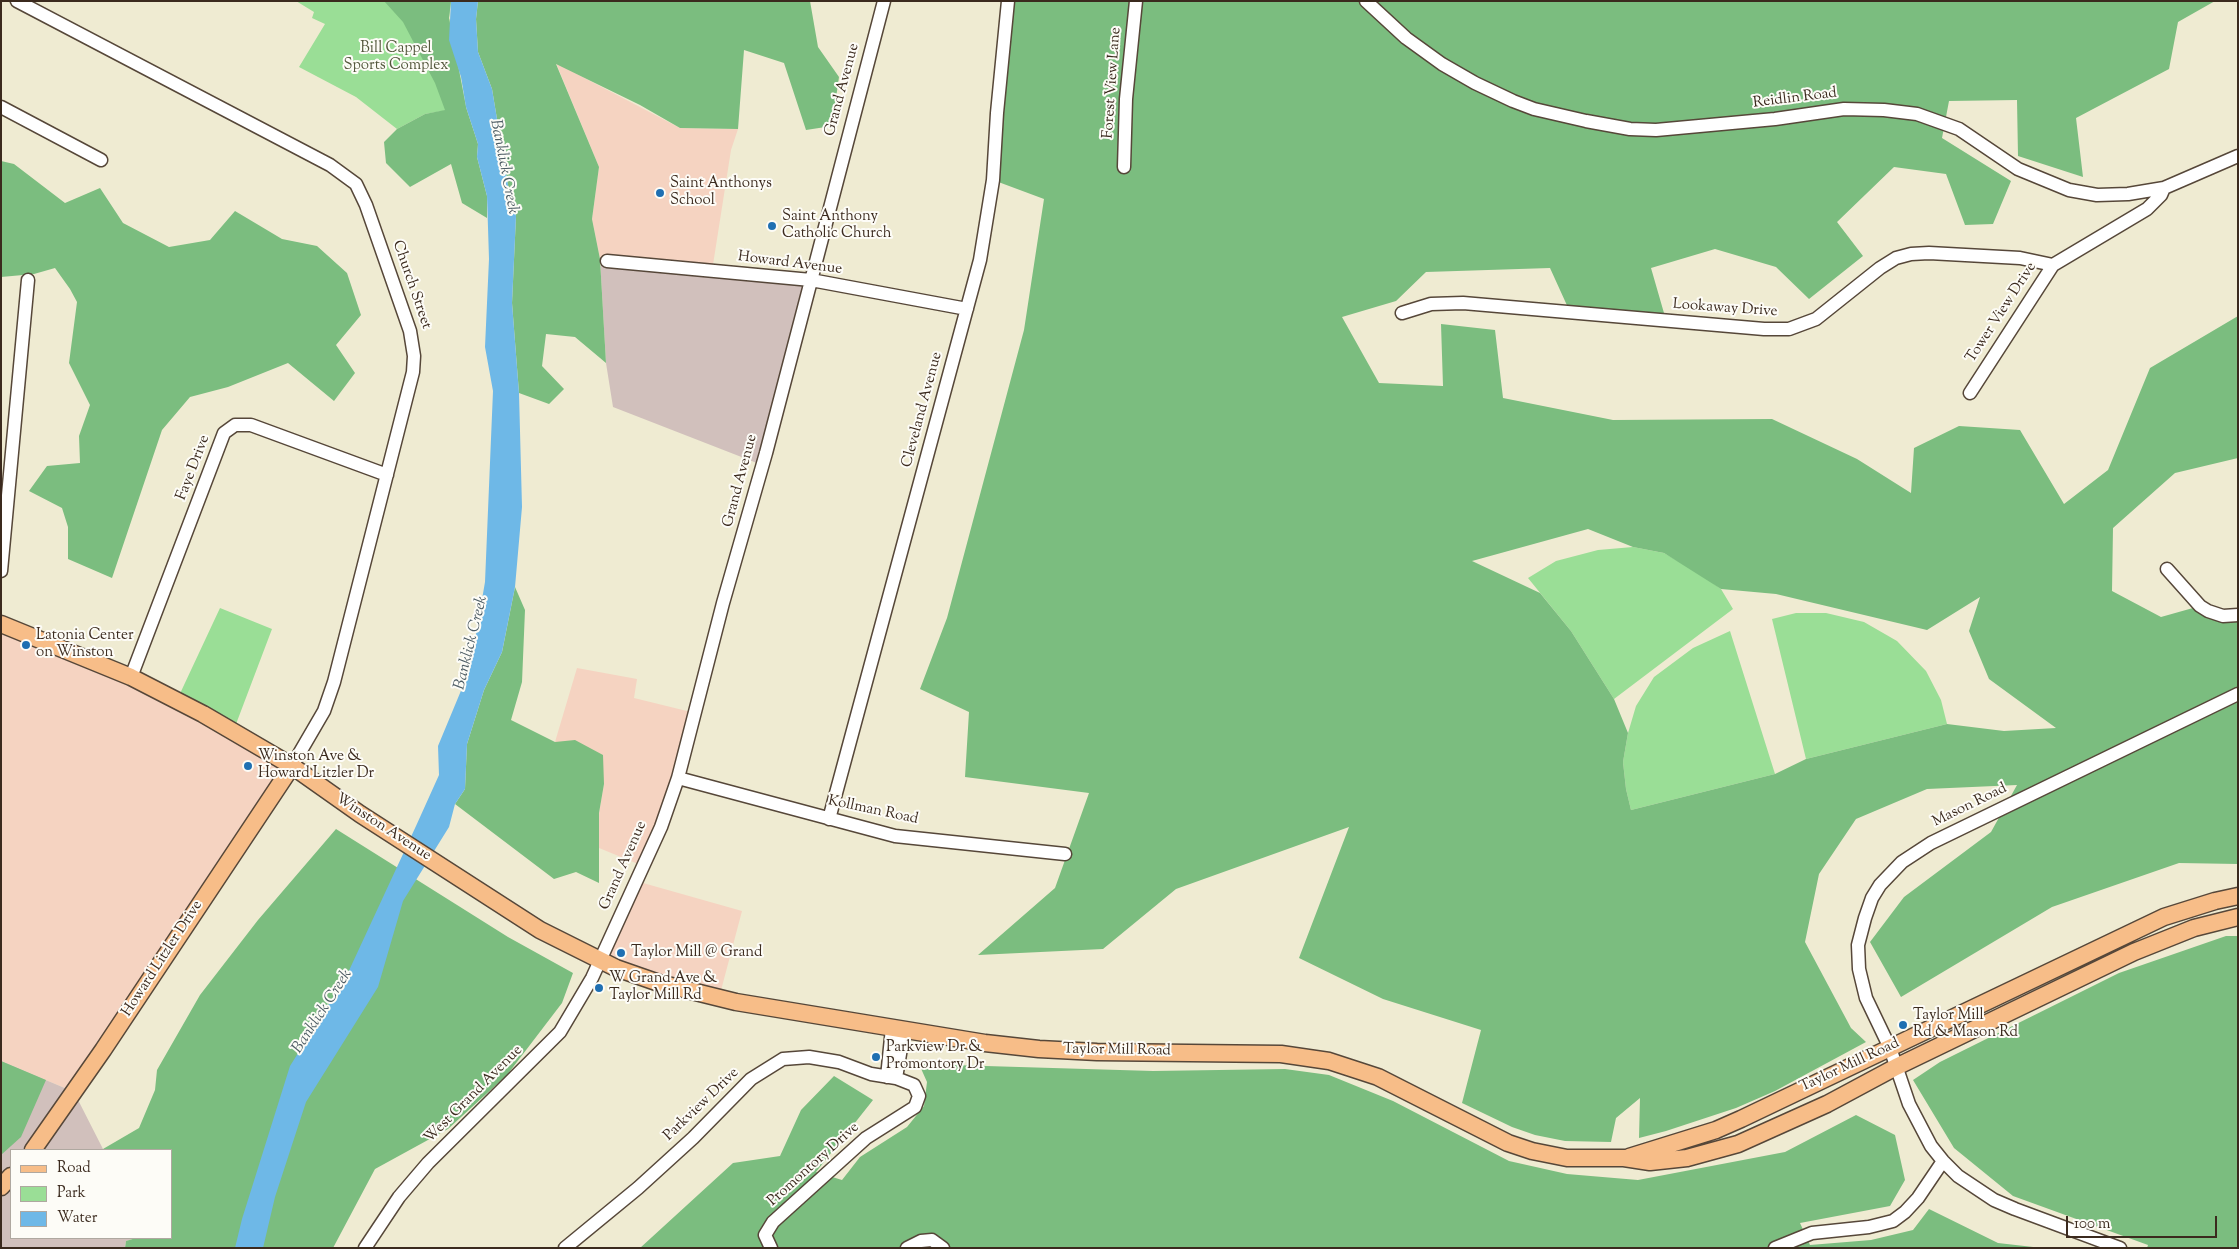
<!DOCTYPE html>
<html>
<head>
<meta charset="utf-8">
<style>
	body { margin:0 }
	#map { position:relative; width:2239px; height:1249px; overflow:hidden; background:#efebd2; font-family:"Sorts Mill Goudy",serif }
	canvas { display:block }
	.frame { position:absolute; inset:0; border:2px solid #3b2a1e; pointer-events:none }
	.legend { position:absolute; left:10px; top:1149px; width:162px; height:90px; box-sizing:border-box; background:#fdfcf7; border:1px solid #afa8a0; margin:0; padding:6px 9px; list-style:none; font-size:15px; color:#3b2a1e }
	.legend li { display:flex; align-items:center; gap:10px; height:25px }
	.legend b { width:25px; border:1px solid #afa8a0 }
	.scale { position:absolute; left:2066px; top:1216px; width:151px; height:22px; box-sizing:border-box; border:2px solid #3b2a1e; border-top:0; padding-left:6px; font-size:15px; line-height:18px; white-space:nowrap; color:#3b2a1e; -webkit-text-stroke:4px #fdfcf7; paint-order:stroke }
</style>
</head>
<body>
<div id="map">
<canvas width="2239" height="1249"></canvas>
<div class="frame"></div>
<ul class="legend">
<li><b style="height:6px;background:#f7bd88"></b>Road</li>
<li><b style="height:14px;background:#9ade96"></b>Park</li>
<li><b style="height:14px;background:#6eb8e7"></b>Water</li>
</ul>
<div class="scale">100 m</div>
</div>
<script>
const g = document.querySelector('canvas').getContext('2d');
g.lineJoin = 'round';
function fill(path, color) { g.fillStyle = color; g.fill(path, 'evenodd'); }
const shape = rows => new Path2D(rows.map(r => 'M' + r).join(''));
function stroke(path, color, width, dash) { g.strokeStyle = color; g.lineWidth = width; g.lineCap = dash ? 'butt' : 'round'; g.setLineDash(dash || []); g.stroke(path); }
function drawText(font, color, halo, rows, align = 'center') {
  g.font = font + ' "Sorts Mill Goudy",serif'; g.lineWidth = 4; g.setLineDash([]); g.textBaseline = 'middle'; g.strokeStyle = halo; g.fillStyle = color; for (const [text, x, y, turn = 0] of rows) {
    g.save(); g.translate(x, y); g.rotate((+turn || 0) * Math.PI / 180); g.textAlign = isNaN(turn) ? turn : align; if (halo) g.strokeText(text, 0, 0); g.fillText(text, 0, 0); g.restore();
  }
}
const built = shape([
	[556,63,680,128,738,129,731,150,712,271,600,259,592,219,599,167],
	[1,624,86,658,292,766,74,1092,1,1061],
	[577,668,637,679,634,698,695,713,643,866,599,848,599,813,604,784,555,742],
	[636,881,742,911,719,998,599,960]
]);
const industrial = shape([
	[600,259,811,280,762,465,613,407,606,363],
	[1,1061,74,1092,103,1149,106,1150,11,1150,11,1238,136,1238,126,1241,125,1248,1,1248]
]);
const green = shape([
	[296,1,451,1,449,18,466,107,425,114,397,129,356,97,299,67,325,24,312,18,314,12],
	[1633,547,1664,553,1699,573,1721,589,1733,609,1614,699,1571,631,1528,578,1556,561,1598,550],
	[220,608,272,629,233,732,177,700],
	[1796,613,1826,613,1864,622,1897,641,1926,671,1941,700,1947,724,1806,759,1772,619],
	[1730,631,1775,774,1631,810,1626,789,1623,762,1628,733,1636,706,1654,677,1693,648]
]);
const forest = shape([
	[384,1,451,1,449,18,466,107,478,144,477,157,487,196,487,218,462,203,451,164,410,187,386,163,384,142,397,129,425,114,445,110,435,83,403,22],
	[478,1,810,1,818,47,839,77,832,126,806,130,784,63,744,50,738,129,680,128,640,105,556,64,599,167,592,219,600,259,606,363,575,337,546,334,542,366,564,389,549,404,519,393,512,303,516,216,508,185,492,89,478,52,476,19],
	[1008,1,2215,1,2178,22,2169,69,2076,118,2083,177,2018,156,2017,100,1949,101,1942,138,2011,181,1993,224,1965,225,1946,174,1894,167,1837,222,1863,256,1809,299,1776,267,1715,249,1651,268,1666,320,1570,312,1550,268,1426,272,1396,301,1342,317,1379,383,1443,386,1441,324,1495,330,1503,398,1613,420,1772,419,1857,459,1911,493,1914,448,1959,426,2020,430,2064,504,2108,470,2150,368,2238,316,2238,458,2175,473,2113,528,2112,591,2161,617,2200,606,2238,615,2238,864,2179,863,2052,907,1901,997,1870,942,1904,897,1991,832,2017,785,1927,789,1856,819,1819,874,1805,942,1851,1028,1866,1042,1775,1091,1736,1108,1666,1131,1639,1138,1640,1098,1616,1118,1611,1142,1565,1141,1535,1135,1512,1127,1462,1103,1481,1030,1383,999,1299,958,1349,827,1176,889,1103,949,978,955,1055,888,1089,793,965,777,969,712,920,689,947,618,1024,330,1044,199,993,180],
	[1588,529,1633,547,1664,553,1721,589,1776,594,1927,630,1980,597,1969,631,1989,679,2056,728,2004,731,1947,724,1806,759,1775,774,1631,810,1626,789,1623,762,1628,733,1614,699,1571,631,1540,593,1472,561],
	[1,161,14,164,65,203,100,188,123,223,169,247,210,240,235,211,282,239,317,246,347,273,361,315,336,345,355,373,334,401,288,363,228,387,190,397,162,430,112,578,68,559,68,527,62,508,29,491,47,466,80,463,79,436,90,405,69,363,77,302,70,289,55,268,34,274,1,277],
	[515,587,525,610,522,682,511,720,555,742,575,740,603,755,604,784,599,813,599,883,576,872,554,879,455,804,465,789,467,744,484,690,502,652],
	[336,829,508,937,573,973,562,1003,507,1075,448,1129,375,1169,333,1248,125,1248,126,1241,136,1238,171,1238,171,1150,103,1149,139,1128,155,1090,157,1070,200,995,258,920],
	[2226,936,2238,936,2238,1248,2147,1248,2148,1245,2013,1196,1954,1148,1913,1080,1940,1062,2119,973],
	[1,1061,46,1080,21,1137,1,1155],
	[919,1064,1153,1071,1285,1069,1329,1075,1393,1101,1509,1161,1567,1174,1638,1180,1785,1152,1856,1115,1895,1135,1905,1180,1890,1206,1800,1223,1810,1245,1871,1240,1913,1230,1929,1209,1998,1243,2042,1248,640,1248,733,1163,780,1156,801,1110,834,1076,873,1100,816,1172,842,1180,860,1157,907,1127,924,1106,927,1082]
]);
const water = shape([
	[451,1,478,1,476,19,478,52,492,89,508,185,516,216,512,303,519,393,522,507,515,587,502,652,484,690,467,744,465,789,455,804,449,827,403,901,378,987,306,1102,275,1197,263,1248,235,1248,242,1219,290,1066,346,977,416,826,439,775,438,746,470,669,485,582,493,391,485,347,489,259,487,196,477,157,478,144,466,107,461,77,449,40]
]);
const minor = shape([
	[17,1,330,165,356,184,366,205,410,331,414,356,413,372,334,682,324,711,292,766],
	[1366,1,1406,38,1442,64,1475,83,1513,101,1534,109,1586,121,1630,129,1656,130,1775,119,1844,109,1884,110,1917,114,1959,129,2018,169,2069,190,2097,195,2128,194,2164,188,2238,156],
	[1,107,101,160],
	[1124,167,1126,99,1136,1],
	[607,261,811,280,967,309],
	[1402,313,1431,304,1463,303,1764,329,1789,329,1816,319,1880,268,1896,258,1911,254,1929,253,2020,258,2053,265],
	[1970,393,2053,265,2147,209,2161,195,2164,188],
	[2167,569,2200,606,2208,611,2223,616,2238,615],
	[1,571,28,280],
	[131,677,224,433,235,425,251,425,387,475],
	[678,778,895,836,1065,854],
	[829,819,980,260,993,180,997,113,1008,1],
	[887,1077,892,1028],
	[896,1078,904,1030],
	[365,1248,399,1197,428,1163,560,1032,592,978,661,827,678,778,723,603,766,453,884,1],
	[565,1248,638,1188,693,1138,751,1079,783,1059,809,1057,839,1062,871,1074,896,1078,914,1085,919,1096,915,1107,866,1138,773,1222,765,1235,771,1248],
	[907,1248,921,1241,932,1240,943,1248],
	[1775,1248,1812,1233,1869,1227,1893,1221,1905,1212,1918,1198,1943,1161],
	[2120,1248,2015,1209,1994,1200,1958,1176,1943,1161,1931,1146,1909,1104,1890,1048,1866,998,1859,969,1858,945,1865,918,1872,898,1880,885,1902,862,1931,843,2238,694]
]);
const major = shape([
	[1,624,131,677,203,714,292,766,360,814,540,930,616,968,659,983,736,1002,985,1043,1039,1049,1097,1052,1281,1054,1329,1061,1378,1077,1508,1143,1532,1151,1567,1158,1624,1158,1650,1162,1687,1158,1738,1144,1827,1104,1896,1067,2134,952,2194,928,2238,917],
	[33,1150,103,1050,292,766],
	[1629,1157,1716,1130,1741,1119,2164,917,2215,901,2238,896],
	[1,1187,11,1176]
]);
const markers = [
	[660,193,5,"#1f6fb2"],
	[772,226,5,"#1f6fb2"],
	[26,645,5,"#1f6fb2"],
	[248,766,5,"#1f6fb2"],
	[621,953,5,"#1f6fb2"],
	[599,988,5,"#1f6fb2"],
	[1903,1025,5,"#1f6fb2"],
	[876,1057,5,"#1f6fb2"]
];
const parkNames = [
	["Bill Cappel",396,49],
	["Sports Complex",396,66]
];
const streetNames = [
	["Forest View Lane",1113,83,-86],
	["Grand Avenue",843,90,-75],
	["Reidlin Road",1795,99,-7],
	["Howard Avenue",790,264,7],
	["Church Street",411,285,71],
	["Lookaway Drive",1725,309,4],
	["Tower View Drive",2002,313,-57],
	["Cleveland Avenue",923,410,-75],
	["Faye Drive",194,468,-69],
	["Grand Avenue",741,481,-75],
	["Mason Road",1970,806,-26],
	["Kollman Road",873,811,12],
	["Winston Avenue",383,828,33],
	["Grand Avenue",624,866,-66],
	["Howard Litzler Drive",163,959,-57],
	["Taylor Mill Road",1117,1051,1],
	["Taylor Mill Road",1850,1066,-25],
	["West Grand Avenue",474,1095,-45],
	["Parkview Drive",702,1105,-44],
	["Promontory Drive",814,1165,-42]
];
const poiNames = [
	["Saint Anthonys",670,184],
	["School",670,201],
	["Saint Anthony",782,217],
	["Catholic Church",782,234],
	["Latonia Center",36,636],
	["on Winston",36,653],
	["Winston Ave &",258,757],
	["Howard Litzler Dr",258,774],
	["Taylor Mill @ Grand",631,953],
	["W Grand Ave &",609,979],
	["Taylor Mill Rd",609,996],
	["Taylor Mill",1913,1016],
	["Rd & Mason Rd",1913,1033],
	["Parkview Dr &",886,1048],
	["Promontory Dr",886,1065]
];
const waterNames = [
	["Banklick Creek",503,167,79],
	["Banklick Creek",472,643,-76],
	["Banklick Creek",323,1012,-57]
];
fill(built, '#f5d3c1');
fill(industrial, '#d1c0bc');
fill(green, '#9ade96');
fill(forest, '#7bbd7f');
fill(water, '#6eb8e7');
stroke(minor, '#564739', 15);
stroke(major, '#564739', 19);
stroke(minor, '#fff', 12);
stroke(major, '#f7bd88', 16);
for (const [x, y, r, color] of markers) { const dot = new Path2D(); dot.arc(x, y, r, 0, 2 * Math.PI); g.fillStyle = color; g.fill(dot); stroke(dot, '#fdfcf7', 2); }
drawText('15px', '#53573c', '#fdfcf7', parkNames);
drawText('15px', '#3b2a1e', '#fdfcf7', streetNames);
drawText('15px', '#3b2a1e', '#fdfcf7', poiNames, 'left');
drawText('italic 16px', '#4d5c64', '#fdfcf7', waterNames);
</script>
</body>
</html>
